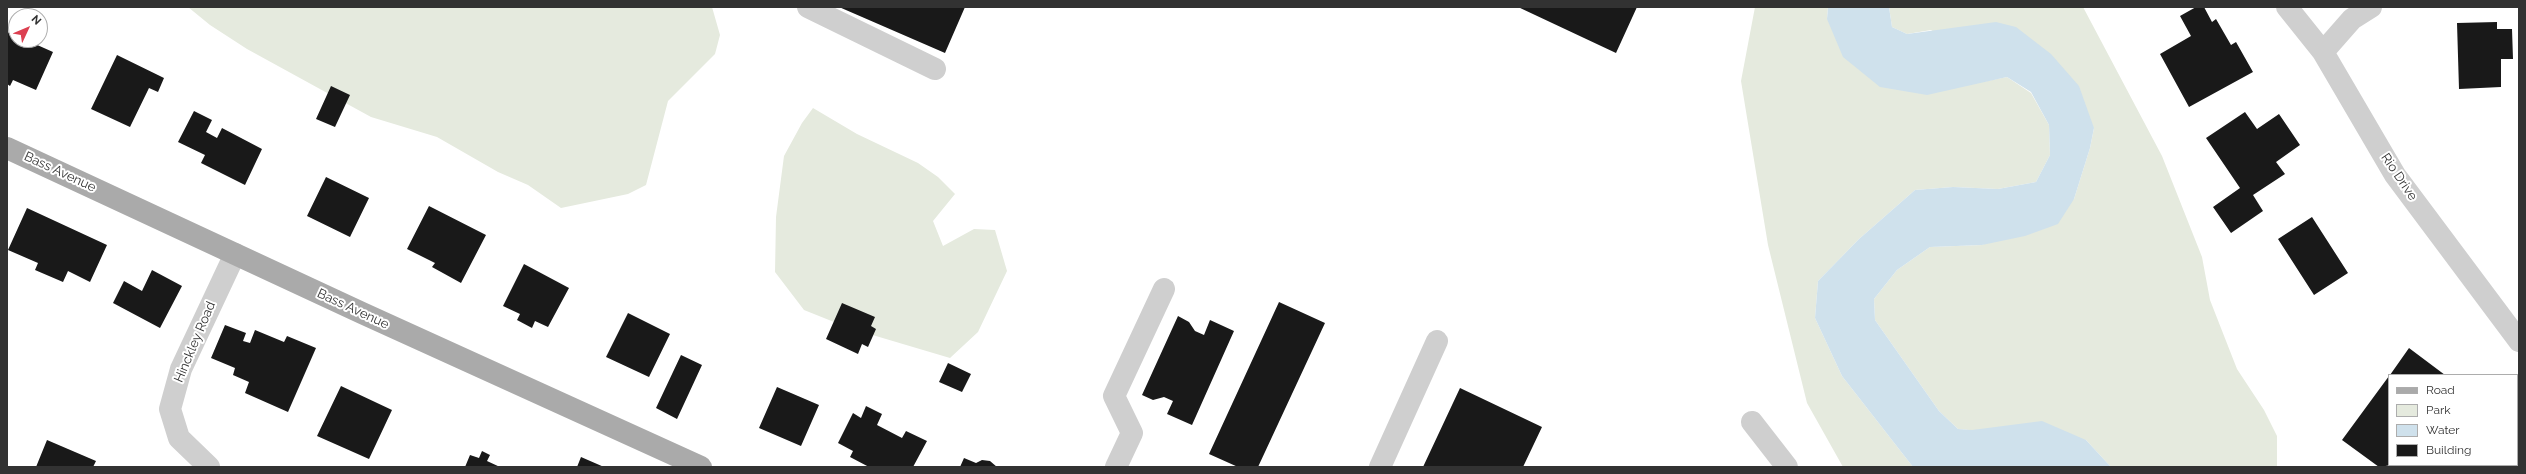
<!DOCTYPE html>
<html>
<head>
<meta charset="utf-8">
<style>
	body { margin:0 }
	#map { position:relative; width:2526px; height:474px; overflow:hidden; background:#fff; font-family:Raleway,sans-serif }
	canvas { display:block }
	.frame { position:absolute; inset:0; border:8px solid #323232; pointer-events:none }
	.legend { position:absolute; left:2388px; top:374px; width:130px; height:92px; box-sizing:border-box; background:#fff; border:1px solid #adadad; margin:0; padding:5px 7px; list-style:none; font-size:12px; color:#323232 }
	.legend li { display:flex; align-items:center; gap:8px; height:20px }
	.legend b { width:20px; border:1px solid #adadad }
	.north { position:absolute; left:8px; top:8px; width:40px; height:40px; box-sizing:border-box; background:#fff; border:1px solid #adadad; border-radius:50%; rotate:46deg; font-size:11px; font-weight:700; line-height:16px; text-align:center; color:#323232 }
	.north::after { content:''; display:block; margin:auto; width:14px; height:18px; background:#dc4051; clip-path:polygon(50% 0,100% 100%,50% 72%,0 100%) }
</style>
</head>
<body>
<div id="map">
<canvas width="2526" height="474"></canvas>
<div class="frame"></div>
<ul class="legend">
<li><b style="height:5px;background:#aaa"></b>Road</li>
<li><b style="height:11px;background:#e5eade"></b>Park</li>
<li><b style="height:11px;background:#cfe1ec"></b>Water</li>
<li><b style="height:11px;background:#191919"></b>Building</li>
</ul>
<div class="north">N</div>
</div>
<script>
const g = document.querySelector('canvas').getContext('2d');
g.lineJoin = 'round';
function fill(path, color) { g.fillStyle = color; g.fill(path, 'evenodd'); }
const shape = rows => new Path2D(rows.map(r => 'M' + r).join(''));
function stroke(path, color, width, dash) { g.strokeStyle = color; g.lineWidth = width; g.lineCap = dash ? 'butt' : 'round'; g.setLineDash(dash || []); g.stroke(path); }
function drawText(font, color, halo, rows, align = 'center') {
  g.font = font + ' Raleway,sans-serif'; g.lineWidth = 4; g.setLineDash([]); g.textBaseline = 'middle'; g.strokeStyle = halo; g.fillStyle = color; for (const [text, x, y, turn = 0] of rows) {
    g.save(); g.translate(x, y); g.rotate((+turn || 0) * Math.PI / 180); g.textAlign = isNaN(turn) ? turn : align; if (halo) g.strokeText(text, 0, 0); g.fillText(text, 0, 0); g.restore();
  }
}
const green = shape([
	[188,7,712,7,720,35,715,54,668,101,646,185,628,194,561,208,528,185,498,172,437,137,371,117,247,49,210,25],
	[1755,7,1828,7,1827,19,1967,85,2007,77,2031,93,2049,125,2050,155,2036,182,1998,189,1953,187,1915,190,1859,239,1818,281,1815,318,1842,376,1913,467,1843,467,1807,403,1768,245,1741,81],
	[1889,7,2083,7,2162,156,2202,257,2210,300,2237,369,2264,410,2277,436,2277,467,2111,467,2086,440,1958,429,1939,411,1875,320,1874,299,1897,270,1930,247,1982,245,2074,199,2090,148,2094,128,1931,30,1907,34,1892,27],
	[813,108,857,134,918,163,938,177,955,194,933,221,943,246,974,229,995,230,1007,271,978,332,950,358,849,328,804,310,775,272,776,217,784,156,802,123]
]);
const water = shape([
	[1828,7,1889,7,1892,27,1907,34,1996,22,2016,27,2051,54,2079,86,2094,128,2090,148,2074,199,2058,224,2025,236,1982,245,1930,247,1897,270,1874,299,1875,320,1939,411,1958,429,1972,430,2042,421,2086,440,2111,467,1913,467,1842,376,1815,318,1818,281,1859,239,1915,190,1953,187,1998,189,2036,182,2050,155,2049,125,2031,92,2007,77,1927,95,1880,87,1843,57,1827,19]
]);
const building = shape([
	[839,7,965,7,945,53],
	[1518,7,1637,7,1616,53],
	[2196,7,2204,7,2212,22,2216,19,2231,45,2236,42,2253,72,2189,107,2160,54,2191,36,2180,16],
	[2497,22,2497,29,2512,29,2513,59,2501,59,2501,87,2459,89,2457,23],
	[7,32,16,35,16,40,26,40,53,52,36,90,13,80,10,86,7,84],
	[117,55,164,78,158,92,149,88,130,127,91,109],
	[331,86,350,95,335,127,316,119],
	[194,111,212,120,206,132,217,138,222,128,262,149,245,185,201,163,205,155,178,142],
	[2245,112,2257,129,2279,114,2300,145,2276,162,2285,174,2253,195,2263,211,2231,233,2213,207,2240,188,2206,138],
	[326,177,369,198,350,237,307,216],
	[429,206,486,235,461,283,432,267,435,263,407,249],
	[27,208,107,245,90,282,68,271,63,282,35,270,38,263,8,250],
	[2312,217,2348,273,2314,295,2278,239],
	[524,264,569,288,548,327,535,321,532,328,517,320,520,314,503,306],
	[152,270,182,286,160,328,113,303,124,281,142,291],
	[1279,302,1325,323,1258,467,1238,467,1209,454],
	[842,303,875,317,871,326,876,329,868,347,862,344,858,354,826,339],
	[628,313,670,334,649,377,606,357],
	[1178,316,1189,322,1195,331,1204,335,1210,320,1234,331,1192,425,1167,414,1173,401,1164,397,1153,400,1142,395],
	[225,325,246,333,243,341,250,343,255,330,284,342,287,336,316,348,288,412,245,393,249,382,233,375,235,368,211,358],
	[2409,348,2445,375,2390,375],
	[681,355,702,365,677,419,656,408],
	[948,363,971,374,962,392,939,382],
	[2389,376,2389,465,2392,465,2379,467,2342,440],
	[341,386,392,410,369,459,317,436],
	[777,387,819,405,801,446,759,428],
	[1460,388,1542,427,1523,467,1423,467],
	[866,406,882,414,877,425,902,438,906,431,927,441,913,467,869,467,850,457,853,451,838,443,853,413,861,418],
	[47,440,96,461,93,467,36,467],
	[482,451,490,455,487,461,500,467,465,467,470,455,479,458],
	[581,457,604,467,577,467],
	[964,458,976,463,982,460,990,461,997,467,960,467]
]);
const minor = shape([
	[808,7,935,69],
	[2287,7,2323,52,2395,175,2519,341],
	[2323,52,2352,19,2371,7],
	[1752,422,1787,467],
	[209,467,179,438,170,409,181,369,235,254],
	[1116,467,1132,433,1114,396,1164,289],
	[1380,467,1437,341]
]);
const major = shape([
	[7,148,362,313,701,467]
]);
const streetNames = [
	["Bass Avenue",60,172,25],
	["Rio Drive",2399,177,56],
	["Bass Avenue",353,309,25],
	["Hinckley Road",195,342,-67]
];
fill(green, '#e5eade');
fill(water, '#cfe1ec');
fill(building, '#191919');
stroke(minor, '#cfcfcf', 22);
stroke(major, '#aaa', 22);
drawText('13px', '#323232', '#fff', streetNames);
</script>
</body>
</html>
